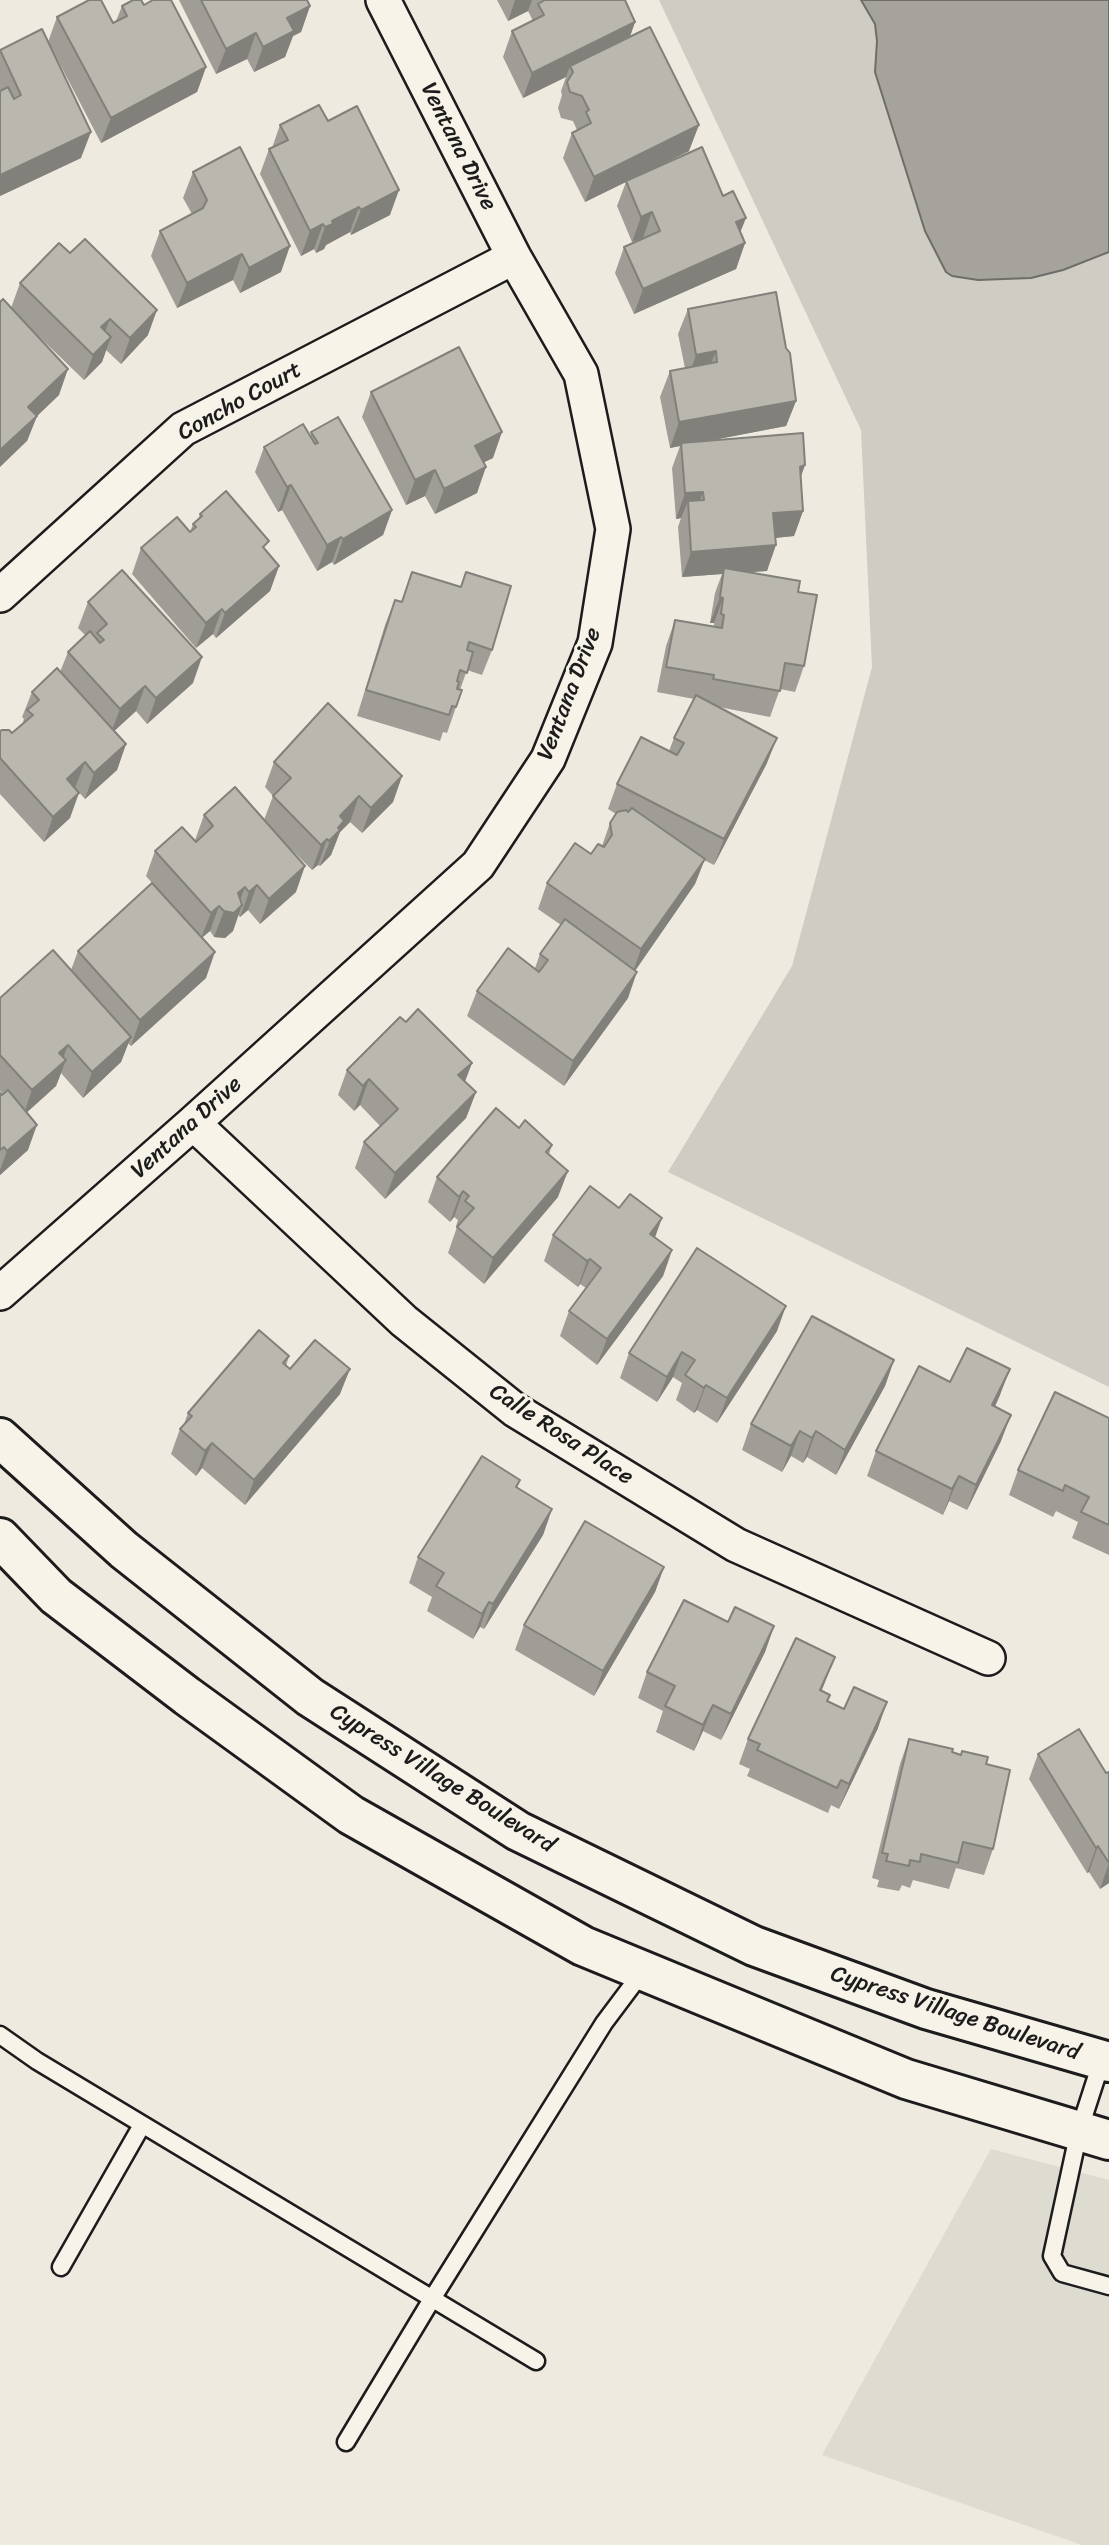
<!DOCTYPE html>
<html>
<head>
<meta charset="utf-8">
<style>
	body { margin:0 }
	canvas { display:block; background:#eeeae0 }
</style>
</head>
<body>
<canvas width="1109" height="2545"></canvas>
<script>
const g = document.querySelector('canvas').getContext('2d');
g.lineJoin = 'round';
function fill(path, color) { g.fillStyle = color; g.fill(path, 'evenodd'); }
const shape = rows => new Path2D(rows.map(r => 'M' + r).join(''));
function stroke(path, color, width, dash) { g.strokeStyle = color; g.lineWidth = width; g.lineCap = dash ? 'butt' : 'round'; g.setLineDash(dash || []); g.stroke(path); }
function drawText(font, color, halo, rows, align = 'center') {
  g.font = font + ' Sriracha,sans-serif'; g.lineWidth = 6; g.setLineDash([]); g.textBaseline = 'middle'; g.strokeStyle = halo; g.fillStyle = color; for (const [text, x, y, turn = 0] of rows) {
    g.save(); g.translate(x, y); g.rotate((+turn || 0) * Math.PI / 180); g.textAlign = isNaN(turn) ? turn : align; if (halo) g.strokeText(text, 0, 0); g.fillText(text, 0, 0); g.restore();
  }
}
const built = shape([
	[991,2149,1109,2180,1109,2545,1082,2545,822,2455]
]);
const green = shape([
	[659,0,1109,0,1109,1387,668,1172,792,966,872,667,861,430]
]);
const water = shape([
	[861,0,1109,0,1109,252,1063,270,1031,278,978,280,952,276,946,272,925,231,875,72,877,41,875,24,861,0]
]);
const lane = shape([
	[0,2035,37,2061,536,2361],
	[1102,2060,1079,2131,1052,2256,1062,2273,1109,2286],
	[61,2267,142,2125],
	[346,2442,432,2299,604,2023,643,1971]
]);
const street = shape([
	[0,595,183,429,514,257],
	[193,1123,404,1321,515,1410,736,1545,988,1658],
	[0,1293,193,1123,478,865,548,759,595,643,613,529,581,374,514,257,383,0]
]);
const secondary = shape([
	[0,1438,124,1550,310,1697,518,1831,754,1946,926,2009,1109,2062],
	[0,1538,56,1596,187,1696,351,1815,583,1946,906,2079,1109,2140]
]);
const wall = shape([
	[179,0,307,0,310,6,301,32,293,36,285,57,254,72,247,59,216,74],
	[497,0,625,0,635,22,630,37,689,151,644,173,740,232,745,243,736,269,634,314,615,273,624,247,643,239,643,238,632,242,617,206,626,182,585,202,563,158,572,133,577,130,573,121,561,118,558,108,562,95,561,91,566,77,523,98,503,57,512,31,532,21,532,19,528,11,508,21],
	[144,5,206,67,197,92,101,143,52,49,81,158,0,196,0,50,48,42,57,17,113,23,116,21,122,6],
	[328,121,390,215,351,235,350,232,326,245,324,249,316,253,314,249,301,256,260,174,269,149,272,148,280,125],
	[193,172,281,272,240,293,233,280,177,308,151,256,160,231,192,214,183,198],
	[59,243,148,335,121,364,106,350,102,362,84,380,26,324,59,395,37,416,27,441,11,308,20,283],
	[688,309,796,401,786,426,707,441,801,478,803,511,794,536,775,538,767,571,748,572,798,592,804,666,795,692,780,689,770,717,719,707,767,763,714,865,704,860,695,884,635,971,628,998,564,1086,467,1016,477,991,535,968,540,954,561,925,538,909,547,883,591,854,602,846,610,823,616,814,608,809,617,784,669,751,674,738,694,699,657,692,666,646,675,620,714,627,714,623,710,623,715,593,722,574,682,577,678,527,681,518,676,519,672,468,680,446,670,448,660,397,670,371,685,368,678,334],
	[371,392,493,458,484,462,477,493,435,514,425,496,406,505,362,417],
	[311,432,392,510,383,535,334,565,332,562,317,571,282,510,278,512,255,472,264,447,310,436],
	[200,514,265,550,279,566,270,591,216,638,213,634,196,648,132,574,141,548,190,532,193,524,198,520],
	[412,572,460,587,466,572,492,650,482,675,467,670,460,690,456,707,447,733,443,732,440,741,357,716,385,625,395,600,401,602],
	[88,602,193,683,147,724,136,711,114,731,126,744,117,770,85,799,75,788,70,818,44,842,0,794,0,731,12,733,22,725,24,719,22,717,32,692,60,672,68,652,86,636,78,628],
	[274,762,402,776,393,802,362,833,350,822,340,832,331,855,320,866,318,865,312,870,284,842,296,892,260,924,248,910,240,917,238,915,233,931,225,938,214,937,210,931,202,938,206,978,131,1046,128,1043,121,1062,83,1098,61,1073,56,1086,27,1112,28,1150,0,1175,0,1093,2,1095,3,1094,0,1091,0,998,71,970,78,951,152,883,146,876,155,851,195,840,204,815,264,820,273,796,265,787],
	[406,1022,472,1063,465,1082,476,1092,466,1118,385,1199,355,1168,364,1142,380,1126,360,1105,354,1111,338,1095,347,1070],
	[519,1128,552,1145,549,1154,558,1197,484,1284,448,1253,457,1227,456,1226,458,1220,454,1217,450,1222,428,1202,437,1177],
	[553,1235,655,1237,672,1250,663,1276,597,1365,560,1336,569,1311,586,1288,580,1284,578,1287,544,1261],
	[777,1331,717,1423,697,1410,694,1413,676,1400,682,1383,673,1377,657,1402,620,1378,629,1353],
	[289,1356,286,1366,290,1369,340,1394,245,1505,202,1468,196,1476,171,1454,180,1429,184,1424,188,1413],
	[894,1360,885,1386,836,1475,807,1457,803,1463,791,1456,782,1472,742,1450,751,1424],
	[950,1382,1000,1395,995,1407,1001,1441,967,1510,949,1501,943,1515,867,1476,876,1451],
	[1109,1418,1109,1555,1072,1538,1078,1522,1056,1511,1053,1517,1009,1495,1018,1470],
	[520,1480,517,1488,552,1509,543,1535,484,1629,480,1627,473,1639,427,1611,432,1597,409,1583,418,1557],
	[664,1567,655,1592,594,1696,515,1650,524,1625],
	[728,1622,774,1626,765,1652,721,1740,703,1731,694,1751,656,1732,663,1711,638,1698,647,1672],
	[825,1682,822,1690,828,1702,878,1728,839,1809,831,1805,828,1813,747,1776,750,1769,739,1764,748,1739],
	[909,1739,961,1755,962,1751,986,1764,993,1849,984,1875,956,1868,949,1889,913,1880,910,1888,902,1885,899,1891,877,1887,879,1880,872,1878,900,1764],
	[1038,1754,1106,1773,1109,1772,1109,1883,1100,1889,1089,1872,1087,1873,1029,1779]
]);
const shadedWall = shape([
	[515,0,532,0,528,11,508,21],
	[310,6,301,32,293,36,285,57,254,72,263,47,287,18],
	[635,22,626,47,573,72,570,66,566,77,523,98,532,73],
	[256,33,247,59,216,74,226,49],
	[206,67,197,92,101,143,111,118],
	[699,125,689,151,585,202,594,177],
	[91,132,81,158,0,196,0,175],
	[399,190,390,215,351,235,361,210],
	[359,207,350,232,326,245,324,249,316,253,325,227,332,221],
	[652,212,643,238,632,242,641,217],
	[746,218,736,243,736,222],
	[323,224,314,249,301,256,310,231],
	[745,243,736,269,634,314,643,289],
	[290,246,281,272,240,293,249,268],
	[242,254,233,280,177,308,187,283],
	[157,310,148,335,121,364,130,338],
	[110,319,100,344,101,327],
	[111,337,102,362,84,380,93,355],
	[716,351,706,377,687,380,696,355],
	[68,369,59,395,37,416,27,441,0,467,0,450,28,407],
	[796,401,786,426,682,446,681,443,680,446,670,448,679,422],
	[502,432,493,458,466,471,475,446],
	[805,465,796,491,800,467],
	[486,467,477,493,435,514,444,489],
	[435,470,425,496,406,505,415,480],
	[291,485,282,510,278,512,287,487],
	[703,492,694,517,688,501,681,518,676,519,685,493],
	[392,510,383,535,334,565,343,539],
	[803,511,794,536,764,539,773,513],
	[341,537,332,562,317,571,327,545],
	[776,545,767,571,723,574,724,568,722,574,682,577,691,552],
	[279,566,270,591,216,638,225,613],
	[720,597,723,598,714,623,710,623],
	[222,609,213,634,196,648,206,623],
	[202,657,193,683,147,724,156,698],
	[145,686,136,711,110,735,120,709],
	[777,738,767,763,714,865,724,839],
	[126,744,117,770,85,799,94,773],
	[85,762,75,788,67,779],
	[402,776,393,802,362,833,371,808],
	[79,793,70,818,44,842,53,817],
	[359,796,350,822,340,832,331,855,320,866,340,816],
	[327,839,318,865,312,870,321,845],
	[705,859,695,884,632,975,641,949],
	[305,866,296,892,260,924,269,899],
	[257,885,248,910,240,917,249,892],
	[245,887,236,911,242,905,233,931,225,938,214,937,224,911,238,893],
	[219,906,210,931,201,938,211,913],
	[215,952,206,978,131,1046,140,1020],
	[637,972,628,998,564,1086,573,1061],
	[131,1037,121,1062,83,1098,92,1072],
	[68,1045,61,1064,66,1060,56,1086,23,1116,32,1090,59,1053],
	[472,1063,462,1088,458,1075],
	[369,1079,360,1105,354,1111,363,1086],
	[476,1092,466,1118,385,1199,395,1173],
	[37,1125,28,1150,0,1175,0,1170,7,1151],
	[568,1171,558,1197,484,1284,493,1258],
	[463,1191,454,1217,450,1222,459,1197],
	[662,1218,653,1243,650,1234],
	[672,1250,663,1276,597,1365,607,1339],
	[590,1259,580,1284,578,1287,587,1261],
	[786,1306,777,1331,717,1423,727,1398],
	[682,1352,673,1377,657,1402,667,1377],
	[894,1360,885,1386,836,1475,845,1450],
	[350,1369,340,1394,245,1505,254,1480],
	[1010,1369,1000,1395,983,1431,992,1405],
	[706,1385,697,1410,694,1413,704,1388],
	[1011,1415,1001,1441,967,1510,976,1485],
	[800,1431,791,1456,782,1472,791,1446],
	[816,1431,807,1457,803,1463,812,1438],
	[212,1443,202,1468,196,1476,205,1451],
	[959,1476,949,1501,943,1515,952,1489],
	[552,1509,543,1535,484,1629,493,1604],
	[664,1567,655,1592,594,1696,603,1671],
	[489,1602,480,1627,473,1639,482,1614],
	[774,1626,765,1652,721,1740,731,1714],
	[835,1657,825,1682,810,1715,820,1690],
	[887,1702,878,1728,839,1809,849,1784],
	[713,1705,703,1731,694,1751,703,1725],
	[1098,1846,1089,1872,1087,1873,1096,1848],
	[1109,1863,1109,1883,1100,1889]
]);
const building = shape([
	[89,0,101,0,113,23,127,16,122,6,133,0,141,0,144,5,153,0,171,0,206,67,111,118,57,17,89,0],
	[201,0,307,0,310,6,287,18,294,31,263,47,256,33,226,49,201,0],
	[545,0,625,0,635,22,532,73,512,31,544,15,538,4,545,0],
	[650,27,699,125,594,177,572,133,591,123,586,112,589,110,582,96,570,92,567,82,573,72,570,66,650,27],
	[42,29,91,132,0,175,0,91,8,87,14,99,21,95,0,50,42,29],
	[319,105,328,121,357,106,399,190,361,210,359,207,332,221,333,224,325,227,323,224,310,231,269,149,288,140,280,125,319,105],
	[240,147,290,246,249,268,242,254,187,283,160,231,203,208,207,200,193,172,240,147],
	[702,147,723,196,733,191,746,218,736,222,745,243,643,289,624,247,660,231,652,212,641,217,626,181,702,147],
	[85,239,157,310,130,338,110,319,101,327,111,337,93,355,20,283,59,243,70,253,85,239],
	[776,292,786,348,790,353,796,401,679,422,670,371,717,362,716,351,696,355,688,309,776,292],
	[3,299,68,369,28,407,37,416,0,450,0,302,3,299],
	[459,347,502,432,475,446,486,467,444,489,435,470,415,480,371,392,459,347],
	[338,417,392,510,343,539,341,537,327,545,291,485,287,487,264,447,303,424,315,444,318,443,311,432,338,417],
	[803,433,805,465,800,467,803,511,773,513,776,545,691,552,688,501,704,500,703,492,685,493,681,443,803,433],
	[226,491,269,541,263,547,279,566,225,613,222,609,206,623,141,548,177,517,190,532,196,527,193,524,202,516,200,514,226,491],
	[724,568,800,581,798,592,817,595,804,666,785,663,780,691,713,679,714,675,666,667,675,620,722,628,724,615,721,614,723,598,720,597,724,568],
	[122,570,202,657,156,698,145,686,120,709,68,652,90,631,100,643,104,640,97,633,107,624,88,602,122,570],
	[412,572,461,587,466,572,511,586,492,650,469,642,467,650,473,652,467,673,460,670,457,681,459,682,457,689,462,690,456,707,452,706,449,715,366,690,395,600,402,602,412,572],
	[57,668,126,744,94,773,85,762,67,779,79,793,53,817,0,758,0,731,2,730,9,730,12,733,33,715,27,710,39,700,32,692,57,668],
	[696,695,777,738,724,839,617,784,641,737,677,755,684,743,674,738,696,695],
	[328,703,402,776,371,808,359,796,340,816,344,821,338,828,340,830,329,841,327,839,321,845,273,796,291,778,274,762,328,703],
	[235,787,305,866,269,899,257,885,249,892,245,887,238,893,242,905,234,913,224,911,219,906,211,913,155,851,182,827,196,842,213,826,204,815,235,787],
	[632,808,705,859,641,949,547,883,575,843,591,854,598,844,604,847,612,835,610,823,617,812,626,810,628,812,632,808],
	[152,883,215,952,140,1020,78,951,152,883],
	[565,919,637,972,573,1061,477,991,508,948,539,972,548,960,540,954,565,919],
	[53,950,131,1037,92,1072,68,1045,59,1053,66,1060,32,1090,0,1055,0,998,53,950],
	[418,1009,472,1063,458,1075,476,1092,395,1173,364,1142,398,1109,369,1079,363,1086,347,1070,400,1017,406,1022,418,1009],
	[8,1090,37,1125,7,1151,4,1147,0,1150,0,1093,2,1095,8,1090],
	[496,1108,519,1128,525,1120,552,1145,546,1152,568,1171,493,1258,457,1227,474,1208,465,1201,469,1196,463,1191,459,1197,437,1177,496,1108],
	[590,1186,619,1208,630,1194,662,1218,650,1234,672,1250,607,1339,569,1311,601,1268,590,1259,587,1261,553,1235,590,1186],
	[697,1248,786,1306,727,1398,706,1385,704,1388,685,1375,695,1360,682,1352,667,1377,629,1353,697,1248],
	[812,1316,894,1360,845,1450,816,1431,812,1438,800,1431,791,1446,751,1424,812,1316],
	[259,1330,289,1356,283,1363,290,1369,315,1340,350,1369,254,1480,212,1443,205,1451,180,1429,192,1416,188,1413,259,1330],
	[967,1348,1010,1369,992,1405,1011,1415,976,1485,959,1476,952,1489,876,1451,919,1366,950,1382,967,1348],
	[1055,1392,1109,1418,1109,1525,1081,1512,1089,1497,1065,1485,1063,1491,1018,1470,1055,1392],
	[482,1456,520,1480,516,1487,552,1509,493,1604,489,1602,482,1614,436,1586,444,1573,418,1557,482,1456],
	[585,1521,664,1567,603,1671,524,1625,585,1521],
	[684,1600,728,1622,735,1607,774,1626,731,1714,713,1705,703,1725,665,1706,675,1686,647,1672,684,1600],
	[796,1638,835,1657,820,1690,830,1695,827,1701,844,1709,854,1687,887,1702,849,1784,841,1780,837,1788,757,1750,760,1744,748,1739,796,1638],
	[1079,1729,1106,1773,1109,1772,1109,1863,1098,1846,1096,1848,1038,1754,1079,1729],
	[909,1739,953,1749,952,1752,961,1755,962,1751,988,1757,986,1764,1010,1770,993,1849,963,1842,958,1863,921,1854,920,1862,910,1860,909,1866,886,1861,888,1854,882,1853,909,1739]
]);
const streetNames = [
	["Ventana Drive",458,147,63],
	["Concho Court",240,402,-29],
	["Ventana Drive",570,694,-69],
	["Ventana Drive",187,1128,-42],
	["Calle Rosa Place",561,1435,33],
	["Cypress Village Boulevard",442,1779,32],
	["Cypress Village Boulevard",955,2014,18]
];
fill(built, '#dedbd1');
fill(green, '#cfccc3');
fill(water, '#a6a39d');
stroke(water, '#6f6d69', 2);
stroke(lane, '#1c1c1c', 21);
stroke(street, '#1c1c1c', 38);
stroke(secondary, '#1c1c1c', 44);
stroke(lane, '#f7f3e8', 16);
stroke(street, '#f7f3e8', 33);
stroke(secondary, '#f7f3e8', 38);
fill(wall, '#a09d96');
fill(shadedWall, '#82807a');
fill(building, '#bab7af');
stroke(building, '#82807a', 2);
drawText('23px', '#1c1c1c', '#f7f3e8', streetNames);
</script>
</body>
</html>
